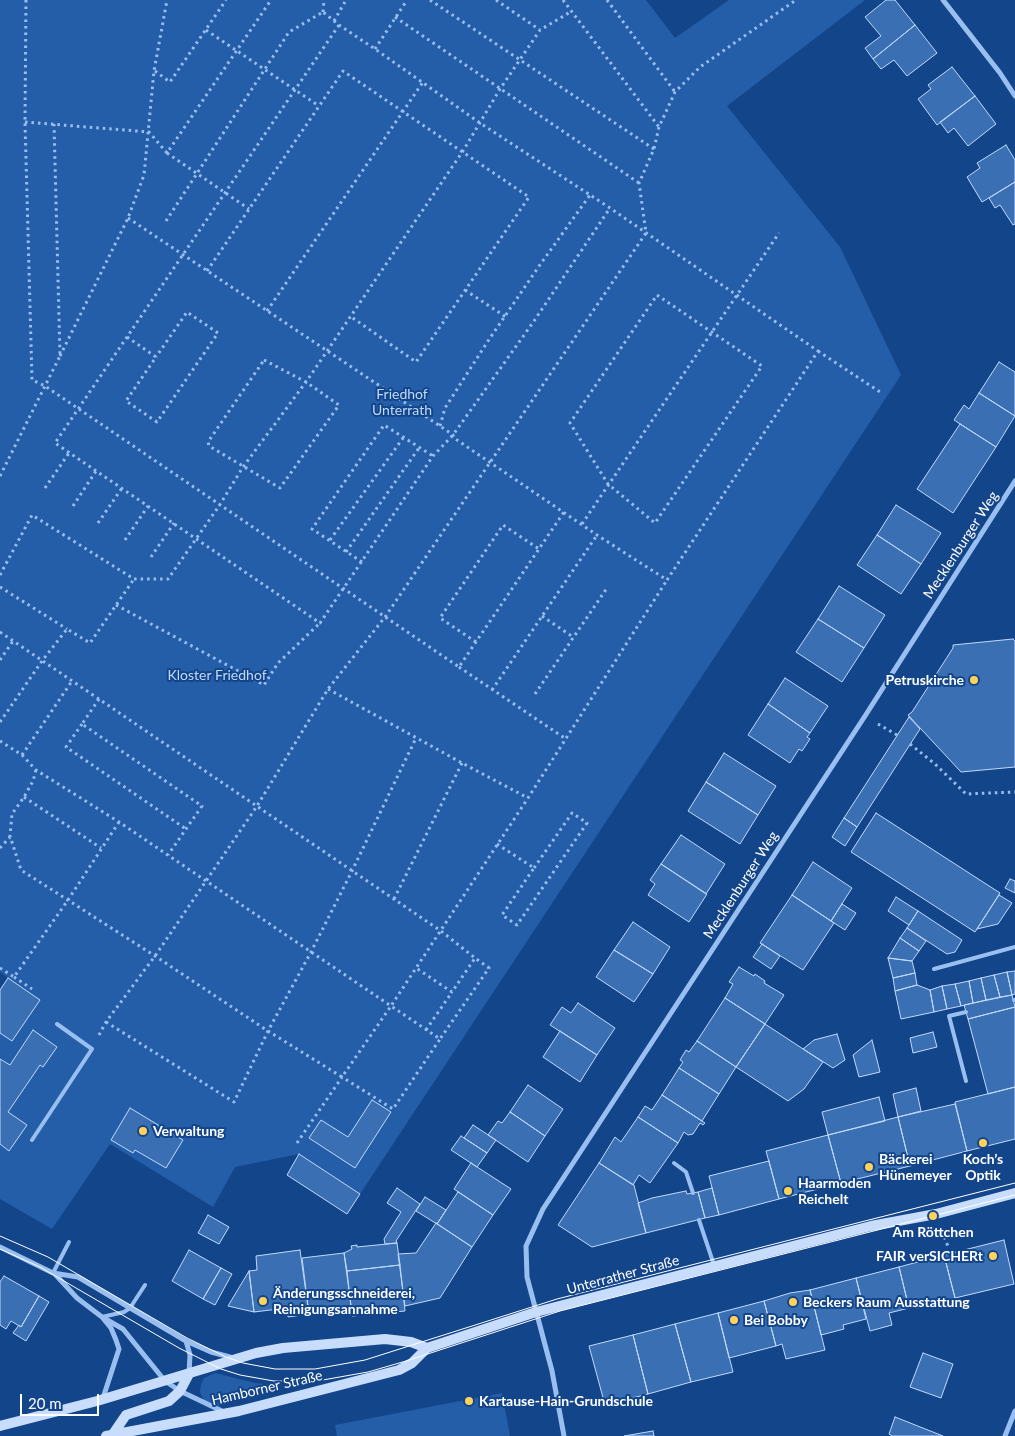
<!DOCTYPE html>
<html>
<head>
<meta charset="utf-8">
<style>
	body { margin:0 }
	#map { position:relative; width:1015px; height:1436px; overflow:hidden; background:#13458a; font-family:Lato,sans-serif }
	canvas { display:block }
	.scale { position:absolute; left:20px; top:1394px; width:79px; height:22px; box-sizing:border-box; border:2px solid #fff; border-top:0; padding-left:6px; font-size:15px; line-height:18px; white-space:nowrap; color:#fff; -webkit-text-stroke:4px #13458a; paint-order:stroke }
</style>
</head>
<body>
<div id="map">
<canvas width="1015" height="1436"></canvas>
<div class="scale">20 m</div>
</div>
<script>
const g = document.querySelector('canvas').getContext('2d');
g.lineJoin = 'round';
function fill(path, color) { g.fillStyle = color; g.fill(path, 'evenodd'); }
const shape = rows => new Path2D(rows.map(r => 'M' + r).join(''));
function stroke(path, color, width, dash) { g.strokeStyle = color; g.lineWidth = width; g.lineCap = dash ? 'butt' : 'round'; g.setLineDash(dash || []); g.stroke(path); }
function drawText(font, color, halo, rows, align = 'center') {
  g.font = font + ' Lato,sans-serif'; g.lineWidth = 4; g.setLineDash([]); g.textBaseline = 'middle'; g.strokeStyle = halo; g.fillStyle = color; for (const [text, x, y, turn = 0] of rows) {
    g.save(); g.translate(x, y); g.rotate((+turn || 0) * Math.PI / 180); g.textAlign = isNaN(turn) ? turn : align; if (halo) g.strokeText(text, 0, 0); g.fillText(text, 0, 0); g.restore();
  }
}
const green = shape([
	[0,0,646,0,675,38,729,0,865,0,727,106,840,247,901,375,360,1194,299,1154,235,1167,213,1207,110,1144,52,1229,0,1199,0,990,8,978,0,972],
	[215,1373,255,1383,274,1385,276,1392,217,1406,209,1404,204,1401,200,1392,201,1384,204,1378],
	[502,1393,510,1436,337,1436,335,1425]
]);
const building = shape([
	[886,0,895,0,915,25,873,59,865,48,881,36,865,17,886,0],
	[915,25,937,53,907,76,894,60,881,69,873,59,915,25],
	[952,67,975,96,937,125,918,99,931,89,928,85,952,67],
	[975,96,996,124,968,146,954,128,948,133,940,122,975,96],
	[1006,145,1015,160,1015,182,982,202,967,177,980,168,977,163,1006,145],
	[1015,182,1015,224,1013,225,1000,205,995,208,989,198,1015,182],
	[999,362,1015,372,1015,416,979,393,999,362],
	[979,393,1015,416,996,447,954,420,964,405,969,409,979,393],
	[960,424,996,447,953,513,917,489,960,424],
	[896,505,941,533,921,564,877,535,896,505],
	[877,535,921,564,901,594,857,565,877,535],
	[839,586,885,615,864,648,818,619,839,586],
	[818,619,864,648,842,682,796,652,818,619],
	[1013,639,1015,641,1015,767,961,772,908,715,912,712,953,648,953,645,1013,639],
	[785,678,828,706,810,733,768,704,785,678],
	[768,704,810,733,807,737,810,739,802,751,799,749,790,763,748,735,768,704],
	[909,717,920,729,857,827,844,818,909,717],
	[724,753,776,786,758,815,706,782,724,753],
	[706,782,758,815,740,844,688,811,706,782],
	[876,813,1000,893,975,932,851,852,876,813],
	[844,818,857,827,845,846,832,837,844,818],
	[681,835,725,864,706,894,661,864,681,835],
	[813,862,852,888,831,921,792,895,813,862],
	[661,864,707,894,689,922,648,895,655,884,650,880,661,864],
	[1010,879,1015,881,1015,893,1005,888,1010,879],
	[792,895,834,923,803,970,760,943,792,895],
	[999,895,1012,903,998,924,977,929,999,895],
	[896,897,918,911,909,925,888,911,896,897],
	[842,904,856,913,845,930,831,921,842,904],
	[918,911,962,940,955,952,947,954,907,928,918,911],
	[633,922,670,947,653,974,614,950,633,922],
	[907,928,926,941,919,951,900,938,907,928],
	[900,938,919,951,912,961,888,958,900,938],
	[762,944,780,956,771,969,753,957,762,944],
	[614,950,653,974,634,1002,596,977,614,950],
	[888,958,912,961,915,973,893,978,888,958],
	[739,967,754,976,755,974,765,981,764,983,784,995,765,1024,725,998,733,984,729,982,739,967],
	[1015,971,1015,994,1012,995,1007,972,1015,971],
	[1007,972,1012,995,1000,997,994,975,1007,972],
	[915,973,917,985,895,991,893,978,915,973],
	[994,975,1000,997,986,1000,981,978,994,975],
	[8,978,40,1000,12,1041,0,1033,0,990,8,978],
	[981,978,986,1000,973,1003,969,981,981,978],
	[969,981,973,1003,961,1006,955,984,969,981],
	[955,984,961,1006,947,1009,942,986,955,984],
	[917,985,930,990,934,1012,901,1019,895,991,917,985],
	[942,986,947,1009,934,1012,930,990,942,986],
	[1012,995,1015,1007,968,1019,964,1005,1012,995],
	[725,998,765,1024,736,1067,697,1041,725,998],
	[578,1003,615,1028,597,1055,550,1025,562,1007,571,1013,578,1003],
	[1015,1007,1015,1087,988,1094,968,1019,1015,1007],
	[765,1024,823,1062,804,1089,788,1101,736,1067,765,1024],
	[33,1030,57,1047,43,1067,40,1065,8,1112,27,1125,9,1151,0,1144,0,1059,10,1065,33,1030],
	[560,1031,597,1055,580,1082,543,1057,560,1031],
	[933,1032,937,1047,913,1053,910,1038,933,1032],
	[837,1034,845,1060,833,1068,803,1049,814,1040,837,1034],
	[872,1040,880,1072,859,1077,853,1055,872,1040],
	[697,1041,736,1067,719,1094,679,1068,683,1062,680,1060,686,1050,689,1052,697,1041],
	[679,1068,719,1094,702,1121,662,1095,679,1068],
	[528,1085,563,1109,545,1136,510,1112,528,1085],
	[1015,1087,1015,1139,967,1151,955,1102,1015,1087],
	[916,1088,921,1111,898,1117,893,1094,916,1088],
	[662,1095,705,1123,703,1125,700,1123,693,1134,688,1135,684,1132,678,1143,638,1117,645,1106,652,1110,662,1095],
	[879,1097,885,1121,828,1135,822,1112,879,1097],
	[372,1100,391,1112,355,1168,309,1138,321,1120,348,1137,372,1100],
	[955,1104,967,1151,910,1166,898,1117,955,1104],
	[130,1108,183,1140,166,1168,135,1150,133,1153,111,1140,130,1108],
	[510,1112,545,1136,528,1162,488,1135,498,1121,502,1123,510,1112],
	[638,1117,678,1143,650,1183,639,1175,633,1185,599,1163,615,1137,621,1142,638,1117],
	[898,1117,910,1166,841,1183,828,1135,898,1117],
	[473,1125,496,1140,487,1153,464,1138,473,1125],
	[828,1135,841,1183,779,1199,766,1151,828,1135],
	[461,1136,487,1153,477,1167,451,1150,461,1136],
	[299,1154,360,1194,347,1214,287,1175,299,1154],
	[769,1161,779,1199,719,1215,709,1176,769,1161],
	[471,1163,511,1189,493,1215,454,1189,471,1163],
	[599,1163,634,1185,646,1233,592,1247,558,1225,599,1163],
	[397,1188,420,1204,396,1241,397,1243,385,1244,384,1239,401,1212,387,1203,397,1188],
	[712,1188,719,1215,705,1218,698,1192,712,1188],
	[686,1191,687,1194,698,1192,705,1218,646,1233,638,1203,652,1198,686,1191],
	[458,1192,493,1215,472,1247,437,1224,458,1192],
	[425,1197,446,1210,437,1224,416,1211,425,1197],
	[208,1215,229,1227,219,1244,198,1233,208,1215],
	[436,1223,472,1247,440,1298,405,1306,398,1254,416,1253,436,1223],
	[1004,1240,1014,1284,955,1298,944,1255,1004,1240],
	[397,1243,400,1265,347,1271,344,1253,352,1249,351,1246,357,1245,357,1247,397,1243],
	[189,1250,221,1268,203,1299,172,1281,189,1250],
	[300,1250,309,1314,288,1317,287,1308,254,1312,249,1271,257,1270,256,1256,300,1250],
	[344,1253,352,1313,337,1315,337,1310,309,1314,302,1258,344,1253],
	[944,1255,955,1298,917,1308,915,1307,909,1308,899,1267,944,1255],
	[400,1265,405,1311,352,1316,347,1271,400,1265],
	[899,1267,909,1308,889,1313,892,1325,870,1331,856,1278,899,1267],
	[221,1268,232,1274,215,1305,203,1299,221,1268],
	[249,1271,254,1312,228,1306,249,1271],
	[4,1276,39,1296,21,1327,11,1321,6,1329,0,1325,0,1282,4,1276],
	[856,1278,866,1319,843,1325,844,1329,821,1335,810,1290,856,1278],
	[810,1290,825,1350,786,1359,782,1344,776,1346,764,1301,790,1293,810,1290],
	[39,1296,49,1302,26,1341,13,1333,19,1325,21,1327,39,1296],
	[764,1301,776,1346,729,1358,718,1313,764,1301],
	[718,1313,733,1372,691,1382,675,1324,718,1313],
	[675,1324,691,1382,648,1394,633,1335,675,1324],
	[633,1335,648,1394,605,1405,589,1346,633,1335],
	[923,1353,953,1364,941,1398,910,1387,923,1353],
	[895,1417,943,1436,892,1436,889,1434,895,1417],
	[653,1431,654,1436,624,1436,653,1431]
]);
const path = shape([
	[26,0,25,122,32,380,45,386,459,667,564,512],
	[430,0,654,149],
	[496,0,540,30],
	[563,0,659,127],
	[607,0,675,92],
	[323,12,324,0],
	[395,17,639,183],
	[334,21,346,0],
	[339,25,55,443,320,623,433,456,453,435,534,321,610,208],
	[206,30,319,106],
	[375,49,407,0],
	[155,71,170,82,226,0],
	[25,122,149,132,167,153,271,0],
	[167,153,249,209],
	[128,218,440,426,453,435,454,438,597,535,667,580,818,351,610,208,480,123,375,49,339,25,323,12],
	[166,221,289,32,323,12],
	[207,271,343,71,529,197,416,362,350,316],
	[465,290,506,317],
	[657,295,762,366,655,523,608,484,570,423,657,295],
	[267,311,423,82],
	[127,337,156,357,126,401,157,422,218,333,187,312,156,357],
	[818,351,880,392],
	[60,356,128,218,144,175,154,71,167,0],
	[264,360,306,382,339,405,280,488,209,446,208,442,264,360],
	[440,426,445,408,488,341,537,269,590,195],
	[0,476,60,356,54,124],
	[45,488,69,453],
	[73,506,96,471],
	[98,523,122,488],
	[582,524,779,233],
	[125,540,148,506],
	[330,540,403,438],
	[346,552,419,448],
	[151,557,174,523],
	[362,562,312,529,384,425,433,456],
	[0,575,32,515,134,579,168,579,219,506,243,467,306,382,463,151,500,89,540,30,572,11],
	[0,587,67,629],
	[116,605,264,685,278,663,320,623],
	[542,616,573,637],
	[0,632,441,931,475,958],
	[476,642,440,618,503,525,539,549],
	[0,660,13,641],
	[459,667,566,739],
	[328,689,462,763,528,798],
	[492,690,597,535],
	[535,694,607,588],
	[99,699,82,724,202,806,168,855],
	[0,722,42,661,67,629,90,643,134,579],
	[82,724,66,747,186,829],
	[878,724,897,735],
	[0,741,22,755,36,770,119,822,391,1006,528,798,667,580],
	[910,744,935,764,966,794,1015,792],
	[22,755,72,681],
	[36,770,33,781,24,797,12,814,10,836,21,870,155,956,268,1031,342,1077,391,1006,440,1039,489,968,475,958,452,992,416,968],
	[24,797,101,848],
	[497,844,534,868,502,915,517,925,587,823,572,813,534,868],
	[0,848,10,837],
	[394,899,462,763],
	[0,968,14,977,68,900,119,822],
	[14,977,32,989],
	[106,1022,234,1102,268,1031,311,952,352,871,416,738],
	[426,1030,452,992],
	[99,1035,106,1022,155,956,257,806,328,689,385,617,646,233,639,183,654,149,659,127,675,92,700,67,796,0],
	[297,1143,342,1077,393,1109,440,1039],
	[942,1231,949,1249]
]);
const lane = shape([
	[934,969,1015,947],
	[1014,1000,1015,1000],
	[966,1081,949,1016,966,1012],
	[32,1140,92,1049,57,1024],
	[674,1163,686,1172,693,1193],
	[699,1220,714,1265],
	[53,1273,69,1242],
	[102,1317,124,1312,130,1308,145,1285]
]);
const street = shape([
	[943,0,1000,73,1015,96],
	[0,1247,53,1273,78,1277,186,1341,211,1352,230,1357],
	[54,1273,77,1298,102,1317,111,1328,116,1340,119,1349,103,1398],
	[102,1317,123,1329,165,1381,180,1391,224,1412],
	[186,1341,190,1355,189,1374],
	[564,1436,552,1371,527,1277,526,1246,543,1209,865,716,1015,481],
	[1005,1436,1015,1411]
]);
const secondary = shape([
	[0,1426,97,1401,256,1353,283,1348,385,1339,411,1342,427,1348,536,1312,871,1226,936,1214,1015,1193],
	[113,1434,126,1415,169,1401,180,1391,189,1374],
	[106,1436,239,1411,399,1370,412,1363,427,1348]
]);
const tram = shape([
	[0,1236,48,1257,187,1338,226,1357,243,1363,275,1369,315,1369,365,1360,557,1299,1015,1183],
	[0,1249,40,1267,179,1348,221,1369,240,1375,274,1381,317,1381,368,1372,406,1361,560,1311,1015,1195]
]);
const markers = [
	[974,680,5,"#ffd259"],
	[143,1131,5,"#ffd259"],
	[983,1143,5,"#ffd259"],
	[869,1167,5,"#ffd259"],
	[788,1191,5,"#ffd259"],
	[933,1216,5,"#ffd259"],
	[993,1256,5,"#ffd259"],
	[263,1301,5,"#ffd259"],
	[793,1302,5,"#ffd259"],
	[734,1320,5,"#ffd259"],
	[469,1401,5,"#ffd259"]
];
const parkNames = [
	["Friedhof",402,394],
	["Unterrath",402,410],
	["Kloster Friedhof",217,675]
];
const streetNames = [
	["Mecklenburger Weg",961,545,-57],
	["Mecklenburger Weg",741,885,-57],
	["Unterrather Straße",623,1275,-15],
	["Hamborner Straße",267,1388,-13]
];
const poiNames = [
	["Petruskirche",964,680,"right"],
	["Verwaltung",153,1131],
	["Bäckerei",879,1159],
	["Hünemeyer",879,1175],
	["Koch’s",983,1159,"center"],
	["Optik",983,1175,"center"],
	["Haarmoden",798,1183],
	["Reichelt",798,1199],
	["Am Röttchen",933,1232,"center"],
	["FAIR verSICHERt",983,1256,"right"],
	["Änderungsschneiderei,",273,1293],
	["Reinigungsannahme",273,1309],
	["Beckers Raum Ausstattung",803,1302],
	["Bei Bobby",744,1320],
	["Kartause-Hain-Grundschule",479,1401]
];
fill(green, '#245ea9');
fill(building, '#3b6fb3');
stroke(building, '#c0dafc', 1);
stroke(path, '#99bff0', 3, [2.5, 4]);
stroke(lane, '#99bff0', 4);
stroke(street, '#99bff0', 5);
stroke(secondary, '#c7ddfb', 10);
stroke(tram, '#fff', 1);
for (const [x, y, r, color] of markers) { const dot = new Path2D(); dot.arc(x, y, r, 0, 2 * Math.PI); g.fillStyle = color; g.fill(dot); stroke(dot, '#13458a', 2); }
drawText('14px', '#c0dafc', '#13458a', parkNames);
drawText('14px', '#fff', '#13458a', streetNames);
drawText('bold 14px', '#fff', '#13458a', poiNames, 'left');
</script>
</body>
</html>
